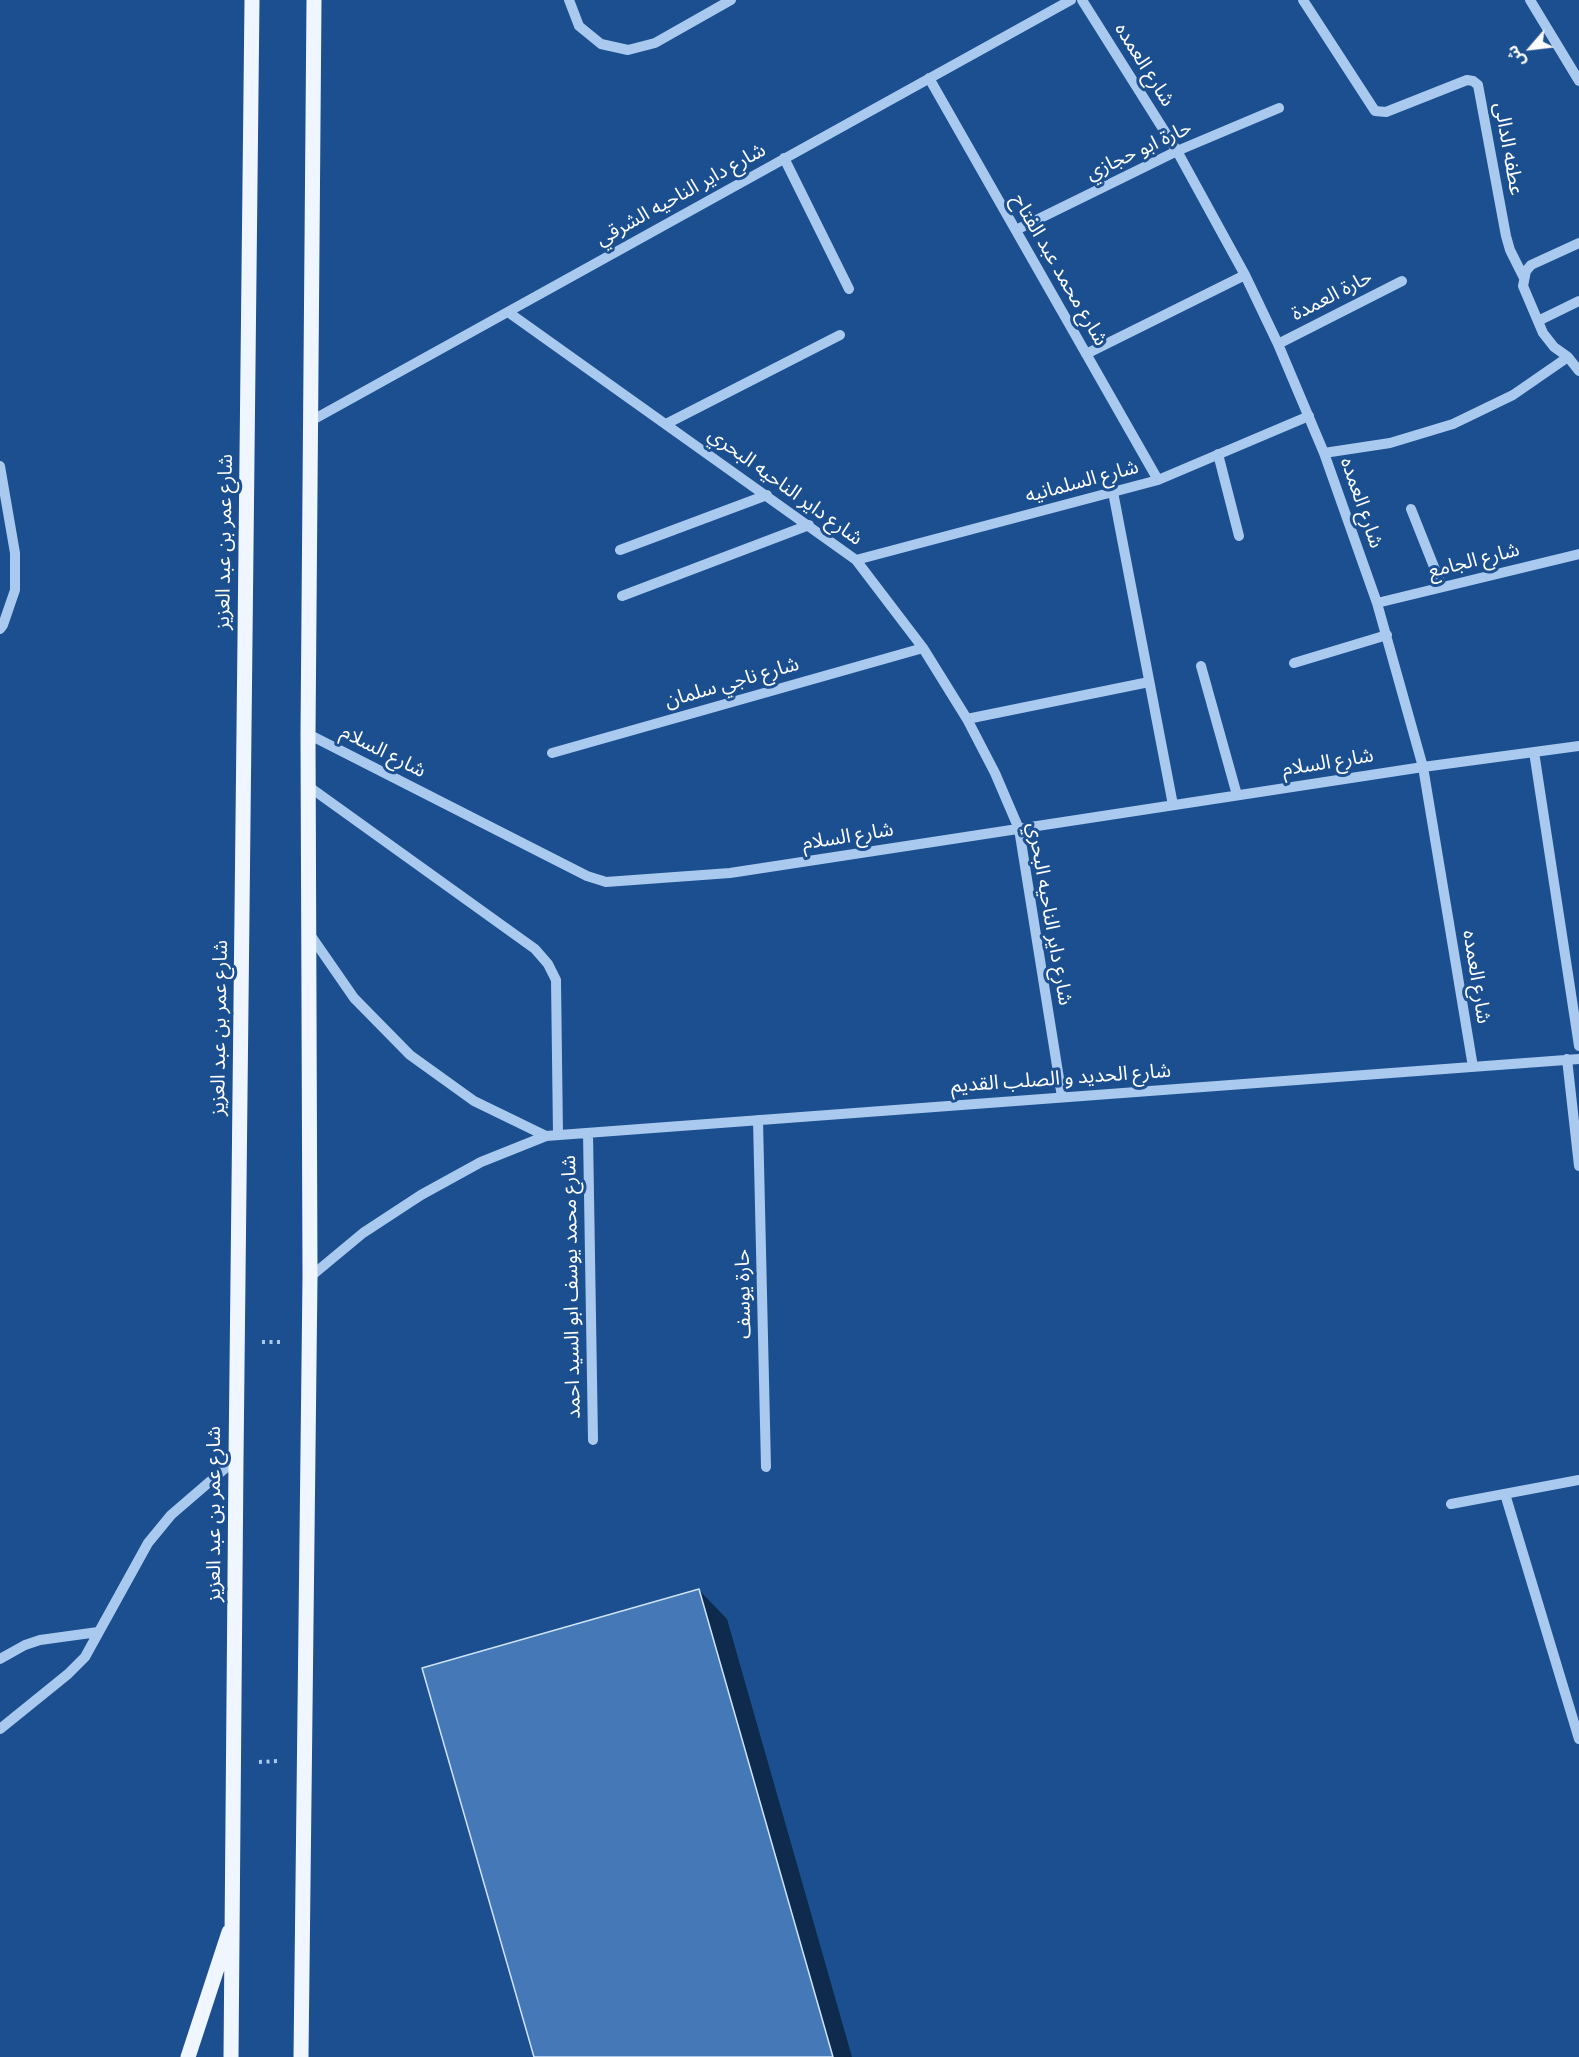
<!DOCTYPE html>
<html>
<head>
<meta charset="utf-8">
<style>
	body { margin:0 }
	#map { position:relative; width:1579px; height:2057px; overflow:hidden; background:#1b4f8f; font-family:"Archivo Narrow","Noto Sans Arabic",sans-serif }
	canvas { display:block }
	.north { position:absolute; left:1501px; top:18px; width:60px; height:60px; -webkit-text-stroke:4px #1b4f8f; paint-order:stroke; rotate:242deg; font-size:16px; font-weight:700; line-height:24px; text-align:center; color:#fff }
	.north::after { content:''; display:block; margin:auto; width:21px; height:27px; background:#fff; clip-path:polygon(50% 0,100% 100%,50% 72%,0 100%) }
</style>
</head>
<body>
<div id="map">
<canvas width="1579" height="2057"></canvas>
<div class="north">ش</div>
</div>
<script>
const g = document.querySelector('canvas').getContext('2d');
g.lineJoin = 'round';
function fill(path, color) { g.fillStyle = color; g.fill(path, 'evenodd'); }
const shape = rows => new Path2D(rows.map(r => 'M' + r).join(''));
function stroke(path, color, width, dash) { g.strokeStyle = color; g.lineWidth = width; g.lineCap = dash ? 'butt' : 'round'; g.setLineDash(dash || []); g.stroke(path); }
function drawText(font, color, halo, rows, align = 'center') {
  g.font = font + ' "Archivo Narrow","Noto Sans Arabic",sans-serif'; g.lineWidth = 6; g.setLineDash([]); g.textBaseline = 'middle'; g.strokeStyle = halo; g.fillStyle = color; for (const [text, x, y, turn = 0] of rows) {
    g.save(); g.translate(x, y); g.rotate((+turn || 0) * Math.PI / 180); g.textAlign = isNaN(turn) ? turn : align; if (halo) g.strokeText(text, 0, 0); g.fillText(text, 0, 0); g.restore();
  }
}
const shadow = shape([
	[699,1590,727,1619,852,2057,535,2057]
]);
const building = shape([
	[699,1589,833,2057,534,2057,422,1668,699,1589]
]);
const path = shape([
	[262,1342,282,1342],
	[259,1762,279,1761]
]);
const minor = shape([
	[569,0,579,26,601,44,628,50,655,43,731,0],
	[1082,0,1177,151,1245,275,1278,344,1324,453,1377,603,1423,767,1473,1067],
	[1303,0,1375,111,1386,112,1467,80,1473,81,1478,85,1506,236,1510,250,1524,278],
	[1530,0,1579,81],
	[929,78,1158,480],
	[784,158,849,289],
	[1016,230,1177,151,1279,108],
	[1579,243,1531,265,1526,271,1523,286,1543,333,1554,347,1568,357,1579,371],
	[508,312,856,560,923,648,967,719,995,773,1019,829,1062,1097],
	[1538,321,1579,301],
	[1278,344,1402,281],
	[1086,354,1245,275],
	[309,422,1071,0],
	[666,424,840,335],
	[1324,453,1390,443,1453,424,1513,395,1568,357],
	[1218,454,1239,536],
	[0,466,15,553,15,590,3,625,0,629],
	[1113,492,1173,805],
	[1411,509,1442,587],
	[620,550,767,495],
	[856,560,1158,480,1309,416],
	[622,596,809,525],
	[1377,603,1579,554],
	[1294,663,1387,635],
	[1201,666,1237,795],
	[967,719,1149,682],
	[308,734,587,876,606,882,730,873,1423,767,1579,746],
	[1534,752,1579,1046],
	[552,753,923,648],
	[308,786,535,949,548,964,556,980,558,1135],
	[309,933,354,998,410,1055,474,1101,546,1136],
	[1567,1059,1579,1166],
	[758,1120,766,1467],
	[588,1133,593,1440],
	[310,1277,363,1233,421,1195,481,1162,546,1136,1579,1059],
	[1505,1494,1579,1739],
	[1451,1504,1579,1480],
	[0,1659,25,1645,40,1640,98,1632],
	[0,1729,68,1674,85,1657,148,1543,171,1515,236,1459]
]);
const major = shape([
	[188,2057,229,1932],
	[231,2057,236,1459,252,0],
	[301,2057,310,1277,308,734,314,0]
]);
const streetNames = [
	["شارع العمده",1144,65,58],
	["عطفه الدالى",1508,149,80],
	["حارة ابو حجازي",1139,151,-25],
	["شارع داير الناحيه الشرقي",681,195,-29],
	["شارع محمد عبد الفتاح",1059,270,60],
	["حارة العمدة",1332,296,-27],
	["شارع السلمانيه",1082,482,-15],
	["شارع داير الناحيه البحري",785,487,36],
	["شارع العمده",1361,503,71],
	["شارع عمر بن عبد العزيز",225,542,-89],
	["شارع الجامع",1474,561,-14],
	["شارع ناجي سلمان",732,683,-16],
	["شارع السلام",383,752,27],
	["شارع السلام",1328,763,-9],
	["شارع السلام",848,837,-9],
	["شارع داير الناحيه البحري",1049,914,80],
	["شارع العمده",1476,977,81],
	["شارع عمر بن عبد العزيز",220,1028,-89],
	["شارع الحديد و الصلب القديم",1061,1079,-4],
	["شارع محمد يوسف ابو السيد احمد",572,1287,-91],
	["حارة يوسف",744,1294,-91],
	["شارع عمر بن عبد العزيز",215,1514,-90]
];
fill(shadow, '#0007');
fill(building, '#4478b7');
stroke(building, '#cfe3fa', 1.5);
stroke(path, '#a9c9ee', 4, [3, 4.5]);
stroke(minor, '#a9c9ee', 10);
stroke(major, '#f0f6ff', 15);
drawText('20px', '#fff', '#1b4f8f', streetNames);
</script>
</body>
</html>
